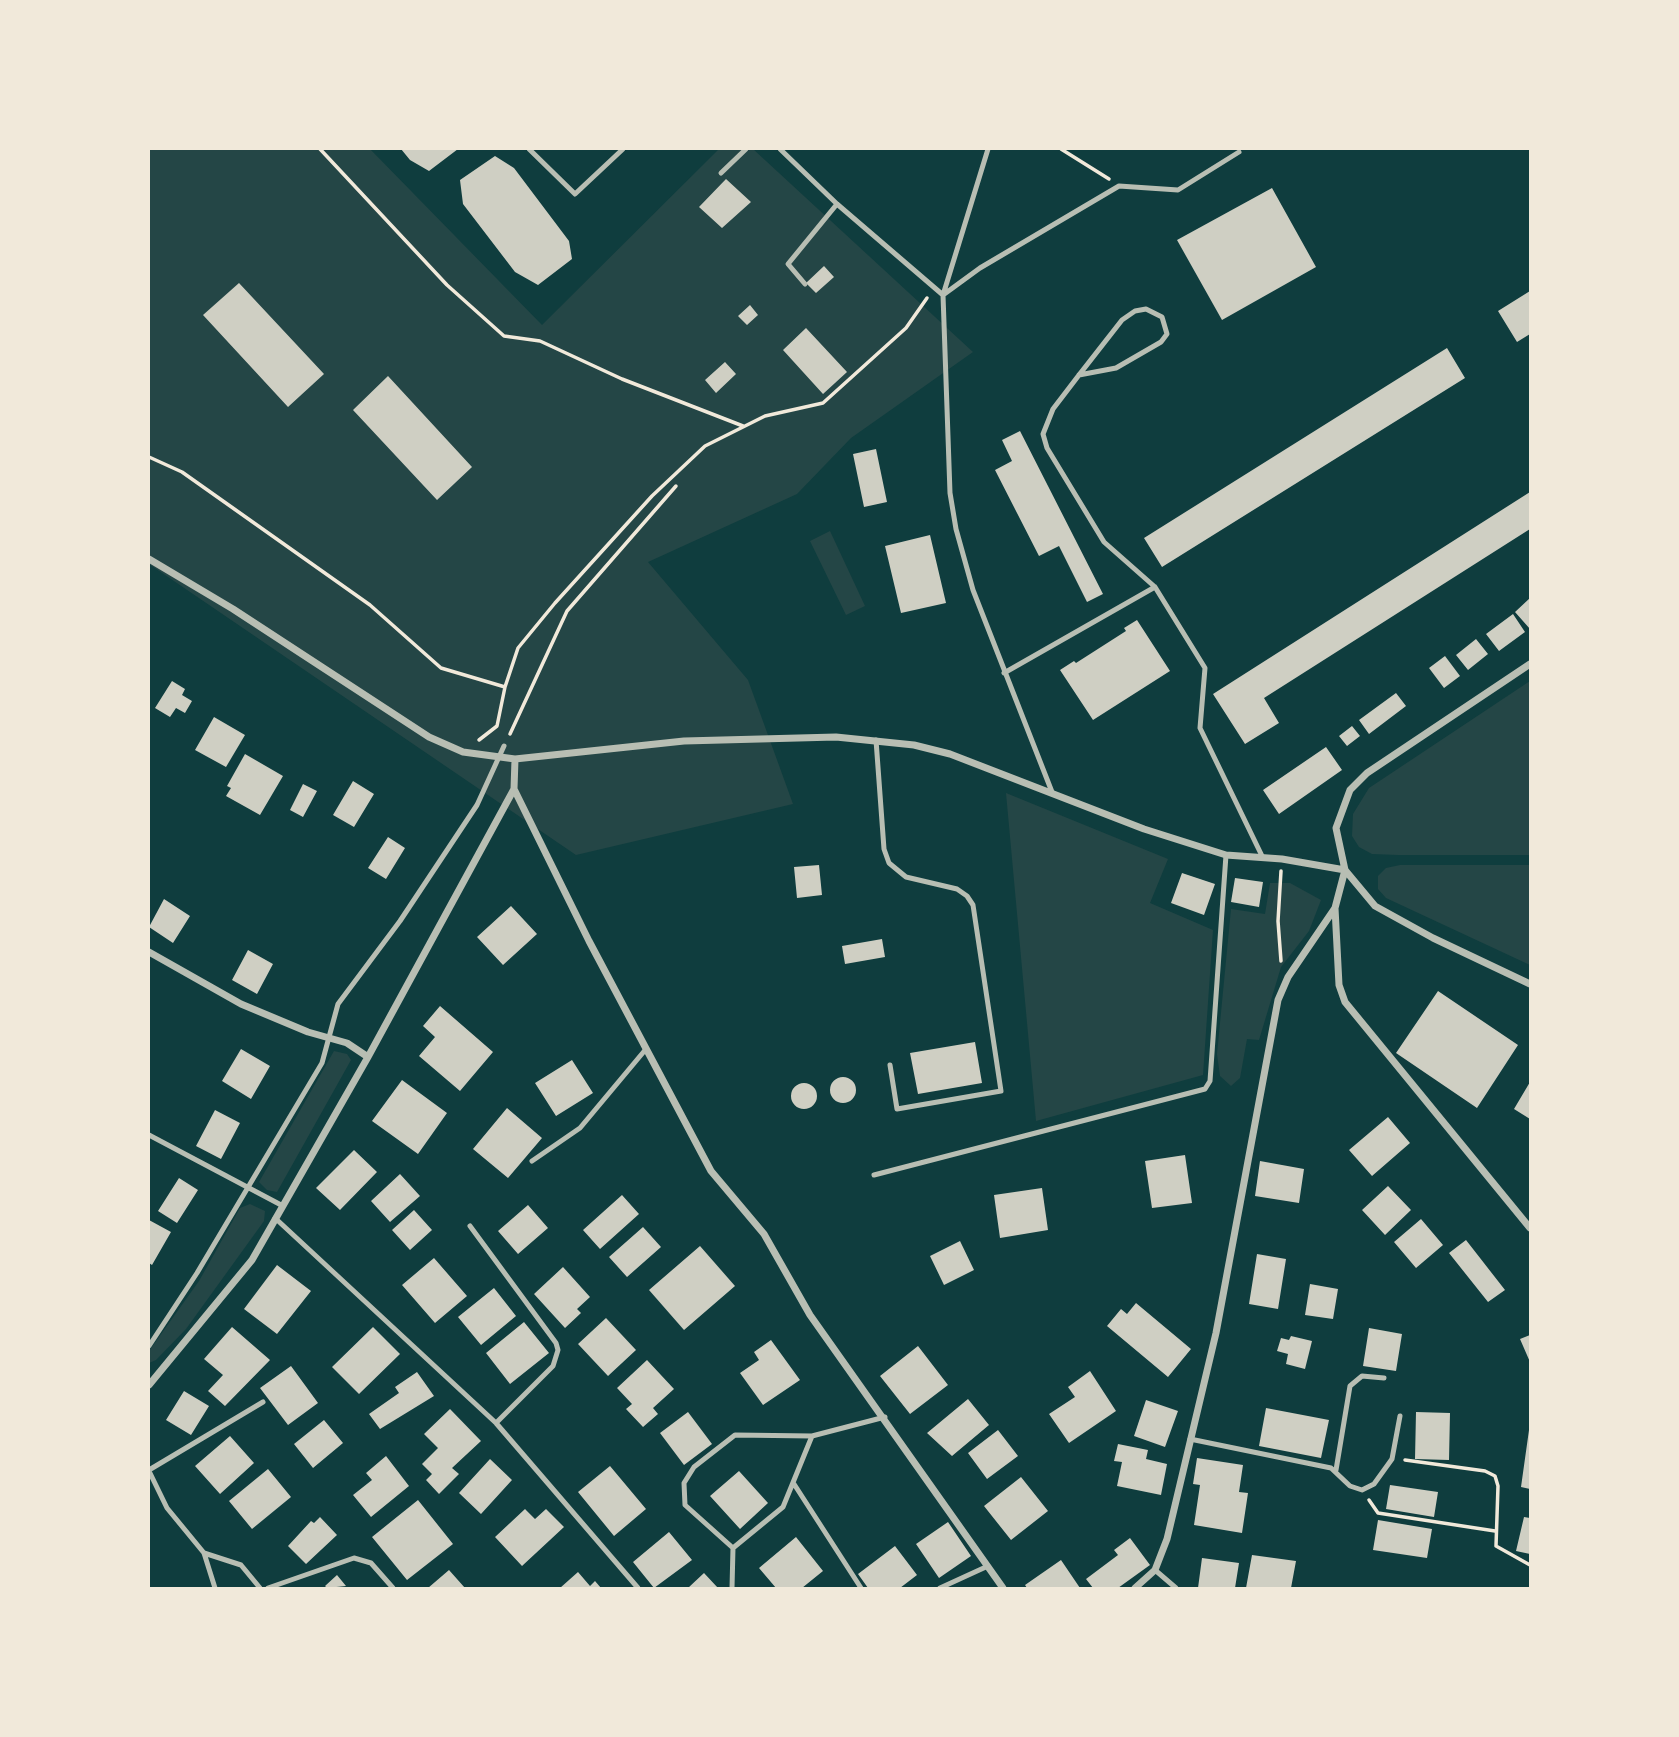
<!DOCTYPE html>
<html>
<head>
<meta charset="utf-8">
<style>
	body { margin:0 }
	#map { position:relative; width:1679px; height:1737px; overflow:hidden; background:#0f3d3e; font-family:Mulish,sans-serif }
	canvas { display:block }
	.frame { position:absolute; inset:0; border:150px solid #f1e9da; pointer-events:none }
</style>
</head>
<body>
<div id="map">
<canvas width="1679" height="1737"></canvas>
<div class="frame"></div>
</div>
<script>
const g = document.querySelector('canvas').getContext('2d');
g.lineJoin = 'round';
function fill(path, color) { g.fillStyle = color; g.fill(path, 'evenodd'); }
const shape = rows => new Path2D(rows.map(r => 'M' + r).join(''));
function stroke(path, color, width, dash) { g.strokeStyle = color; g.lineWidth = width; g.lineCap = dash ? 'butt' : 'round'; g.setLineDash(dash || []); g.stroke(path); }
const green = shape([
	[149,149,370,149,542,325,719,149,753,149,973,352,851,438,797,494,648,562,748,680,793,804,576,855,149,564],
	[830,531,865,606,846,615,810,541],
	[1530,681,1530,855,1398,855,1372,854,1359,847,1352,836,1353,814,1369,788],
	[1006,793,1168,859,1150,903,1213,930,1203,1075,1036,1121],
	[1400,865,1530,865,1530,965,1386,898,1378,889,1378,876,1386,868],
	[1270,883,1290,883,1321,900,1309,931,1281,967,1259,1040,1247,1039,1240,1078,1231,1086,1220,1076,1217,1054,1231,909,1265,914],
	[334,1051,347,1054,351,1060,277,1192,267,1190,259,1182],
	[250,1204,265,1211,264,1221,186,1329,156,1360,149,1363,149,1351,199,1281,240,1208]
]);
const building = shape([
	[401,149,458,149,429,171,410,160],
	[495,156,514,168,569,241,572,259,538,285,515,272,463,204,460,180],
	[726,179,751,202,722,228,699,207],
	[1272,188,1316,267,1222,320,1177,240],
	[824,266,834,277,816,293,806,283],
	[239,283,324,374,288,407,203,315],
	[1530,291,1530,334,1517,342,1498,311],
	[750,305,758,315,747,325,738,316],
	[806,328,847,372,823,394,783,350],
	[1447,348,1465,378,1162,567,1144,538],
	[725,362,736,374,716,393,705,380],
	[388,376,472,467,437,500,353,410],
	[1020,431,1103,594,1087,602,1059,546,1039,556,995,470,1012,461,1002,440],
	[876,449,887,502,864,507,853,454],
	[1530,492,1530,529,1264,698,1279,723,1245,744,1213,694],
	[930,535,946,603,901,613,885,546],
	[1530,598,1530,629,1515,612],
	[1513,614,1525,632,1499,651,1486,634],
	[1137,620,1170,671,1093,720,1060,670,1074,661,1076,663,1126,631,1124,628],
	[1476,639,1488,654,1468,670,1456,655],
	[1445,656,1460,676,1444,688,1429,668],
	[172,681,185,689,182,695,192,701,185,713,176,708,170,717,155,708],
	[1396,693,1406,706,1369,734,1359,720],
	[214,717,245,735,226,767,195,750],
	[1352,726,1360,736,1347,746,1339,736],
	[1326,747,1342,770,1279,814,1263,790],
	[245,754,283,776,260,815,226,796,231,788,227,786],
	[353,781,374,794,354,827,333,815],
	[303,784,317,791,303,817,290,810],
	[388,837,405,848,386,879,368,868],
	[819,865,822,895,797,898,794,867],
	[1182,873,1215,884,1204,915,1171,903],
	[1235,878,1263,882,1259,907,1231,902],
	[164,899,190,916,173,943,149,927],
	[511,906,537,934,503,965,477,937],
	[882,939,885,957,845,964,842,946],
	[248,950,273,964,257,994,232,980],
	[1438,991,1518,1045,1477,1108,1396,1053],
	[440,1006,493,1052,460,1091,419,1056,435,1037,423,1026],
	[975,1042,982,1083,918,1094,910,1053],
	[241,1049,270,1066,251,1099,222,1081],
	[572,1060,593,1093,556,1116,535,1083],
	'830 1090a13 13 0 1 1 26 0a13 13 0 1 1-26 0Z',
	[402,1080,447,1113,418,1154,372,1121],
	[1530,1082,1530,1119,1514,1109],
	'791 1096a13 13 0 1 1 26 0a13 13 0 1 1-26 0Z',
	[507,1108,542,1138,508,1178,473,1149],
	[215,1110,240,1123,221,1159,196,1146],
	[1388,1117,1410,1143,1372,1176,1349,1150],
	[354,1150,377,1172,340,1210,316,1188],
	[1185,1155,1192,1203,1152,1208,1145,1161],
	[1260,1161,1304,1169,1299,1203,1255,1196],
	[400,1174,420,1196,390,1222,371,1201],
	[179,1178,198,1190,177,1223,158,1211],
	[1388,1186,1411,1210,1385,1235,1362,1210],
	[1042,1188,1048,1230,1000,1238,994,1195],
	[622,1195,639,1214,600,1249,583,1230],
	[528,1205,548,1228,518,1254,498,1231],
	[414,1210,432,1230,410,1250,392,1230],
	[1421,1219,1443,1245,1416,1268,1394,1242],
	[149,1220,171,1232,152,1265,149,1263],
	[643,1227,661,1247,627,1277,609,1257],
	[1466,1240,1505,1290,1488,1302,1449,1253],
	[960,1241,974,1270,944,1285,930,1256],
	[700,1246,735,1286,684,1330,649,1290],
	[1257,1254,1286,1259,1278,1309,1249,1304],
	[434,1258,467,1296,435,1323,402,1285],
	[277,1265,311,1291,277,1334,244,1309],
	[563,1267,590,1297,577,1309,581,1313,565,1328,534,1294],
	[1310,1284,1338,1289,1333,1319,1305,1315],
	[494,1288,516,1316,481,1345,458,1317],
	[1136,1303,1191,1349,1168,1377,1107,1326,1121,1309,1127,1314],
	[606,1318,636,1350,608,1376,578,1344],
	[524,1322,549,1353,510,1384,486,1353],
	[232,1327,270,1360,225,1406,208,1391,223,1375,204,1359],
	[373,1327,400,1354,359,1394,332,1367],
	[1369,1328,1402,1334,1396,1371,1363,1366],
	[1530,1335,1530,1362,1520,1339],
	[1291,1336,1312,1341,1305,1369,1286,1364,1288,1354,1277,1351,1281,1338,1289,1340],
	[771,1340,800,1380,763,1405,740,1373,759,1360,754,1352],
	[918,1346,948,1385,910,1414,880,1376],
	[647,1360,674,1389,653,1408,658,1414,643,1427,626,1409,632,1404,617,1388],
	[291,1366,318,1403,288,1425,260,1388],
	[1090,1371,1116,1411,1069,1443,1049,1414,1075,1397,1068,1387],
	[417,1372,434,1396,380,1429,369,1414,399,1393,395,1387],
	[184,1391,209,1406,191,1435,166,1420],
	[968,1399,989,1425,952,1456,927,1433],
	[1146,1400,1178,1411,1165,1447,1134,1436],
	[1266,1408,1329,1420,1321,1458,1259,1446],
	[450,1409,481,1441,452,1468,459,1474,439,1494,426,1480,432,1474,422,1464,438,1448,424,1434],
	[688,1412,712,1444,684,1465,660,1433],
	[1416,1412,1450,1413,1449,1460,1415,1459],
	[324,1420,343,1443,313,1468,294,1444],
	[998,1430,1018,1456,987,1479,968,1453],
	[1529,1430,1530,1431,1530,1489,1521,1487],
	[230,1436,254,1463,220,1494,195,1466],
	[1118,1444,1148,1450,1146,1459,1167,1464,1161,1495,1117,1486,1122,1462,1114,1461],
	[386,1456,409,1486,371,1517,353,1495,372,1480,366,1473],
	[1197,1458,1243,1465,1239,1492,1248,1493,1242,1533,1194,1525,1200,1485,1193,1484],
	[490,1459,512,1480,481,1514,459,1493],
	[610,1466,646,1509,614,1536,578,1492],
	[268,1469,291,1497,252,1529,229,1501],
	[739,1471,768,1503,740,1529,710,1496],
	[1021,1477,1048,1511,1011,1540,984,1506],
	[1390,1485,1438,1492,1434,1517,1386,1509],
	[418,1500,453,1544,407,1580,372,1537],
	[525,1509,535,1519,546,1509,564,1527,522,1566,495,1537],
	[320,1517,337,1535,306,1564,288,1546,311,1521,314,1523],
	[1524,1517,1530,1518,1530,1554,1516,1551],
	[1378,1520,1432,1529,1427,1558,1373,1550],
	[948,1522,971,1556,939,1578,916,1544],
	[669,1532,692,1560,654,1588,633,1562],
	[796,1537,823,1571,802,1588,776,1588,759,1568],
	[1130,1538,1150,1565,1118,1588,1093,1588,1086,1579,1118,1555,1114,1550],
	[895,1546,917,1575,900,1588,868,1588,858,1574],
	[1252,1555,1296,1561,1291,1588,1246,1588],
	[1202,1558,1239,1563,1235,1588,1198,1588],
	[1061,1560,1080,1588,1027,1588,1025,1585],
	[449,1570,465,1588,428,1588],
	[578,1572,590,1586,595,1581,601,1588,560,1588],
	[704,1573,718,1588,688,1588],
	[337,1575,346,1586,327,1588,325,1586]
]);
const path = shape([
	[320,149,447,285,504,336,540,341,622,379,743,426],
	[1061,149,1109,179],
	[149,457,182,472,370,605,441,668,505,687],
	[510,734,567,611,676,486],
	[479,740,497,726,505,687,518,648,555,603,652,496,705,446,765,416,823,403,906,328,927,298],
	[1281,961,1278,921,1281,871],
	[1405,1460,1485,1471,1495,1476,1498,1486,1496,1546,1530,1565],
	[1369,1500,1378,1513,1495,1531]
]);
const service = shape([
	[529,149,575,194,623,149],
	[780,149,837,204,943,295],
	[988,149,943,295,950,493,956,529,973,590,1052,792],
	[721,173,746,149],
	[805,284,788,264,837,204],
	[943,295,980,268,1119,186,1178,190,1239,152],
	[1155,587,1205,668,1200,728,1263,858],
	[1004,673,1155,587,1104,542,1047,448,1043,434,1053,409,1079,375,1122,320,1135,311,1146,309,1162,317,1167,334,1161,342,1116,368,1079,375],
	[876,740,884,849,889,863,906,877,957,889,967,896,973,905,1001,1091,897,1109,890,1065],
	[149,1135,283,1206],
	[532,1161,580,1128,646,1049],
	[874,1175,1205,1089,1210,1081,1226,855],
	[275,1218,496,1423,638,1588],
	[470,1226,556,1343,558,1350,553,1366,496,1423],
	[149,1346,197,1273,322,1063,338,1004,400,921,477,805,504,746],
	[1190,1439,1331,1468,1350,1486,1362,1490,1374,1484,1392,1459,1400,1416],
	[149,1470,263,1402],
	[1336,1470,1350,1386,1362,1376,1384,1378],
	[149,1471,167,1508,204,1553,215,1588],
	[794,1484,861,1588],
	[733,1548,783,1507,812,1436],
	[204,1553,241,1565,260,1588],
	[1155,1570,1176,1588],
	[268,1588,354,1558,371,1563,393,1588],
	[732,1588,733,1548,685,1505,684,1483,694,1467,735,1435,812,1436,885,1417],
	[940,1588,988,1566]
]);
const minor = shape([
	[149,559,233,609,429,737,463,752,515,759,684,741,836,737,914,745,950,754,1144,829,1226,855,1282,859,1345,870],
	[1530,664,1367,773,1350,790,1336,828,1345,870,1375,906,1433,938,1530,984],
	[514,789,589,941,711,1171,764,1234,810,1315,1003,1588],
	[1345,870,1335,908,1339,985,1345,1002,1530,1228],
	[149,952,241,1004,308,1032,347,1043,368,1057],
	[149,1385,252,1260,368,1057,514,789,515,759],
	[1135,1588,1155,1570,1167,1539,1216,1333,1278,1000,1288,977,1335,908]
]);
fill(green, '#244646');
fill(building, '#cfcfc3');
stroke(path, '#f1e9da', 3.5);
stroke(service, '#b8beb3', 5);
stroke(minor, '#b8beb3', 7);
</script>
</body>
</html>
